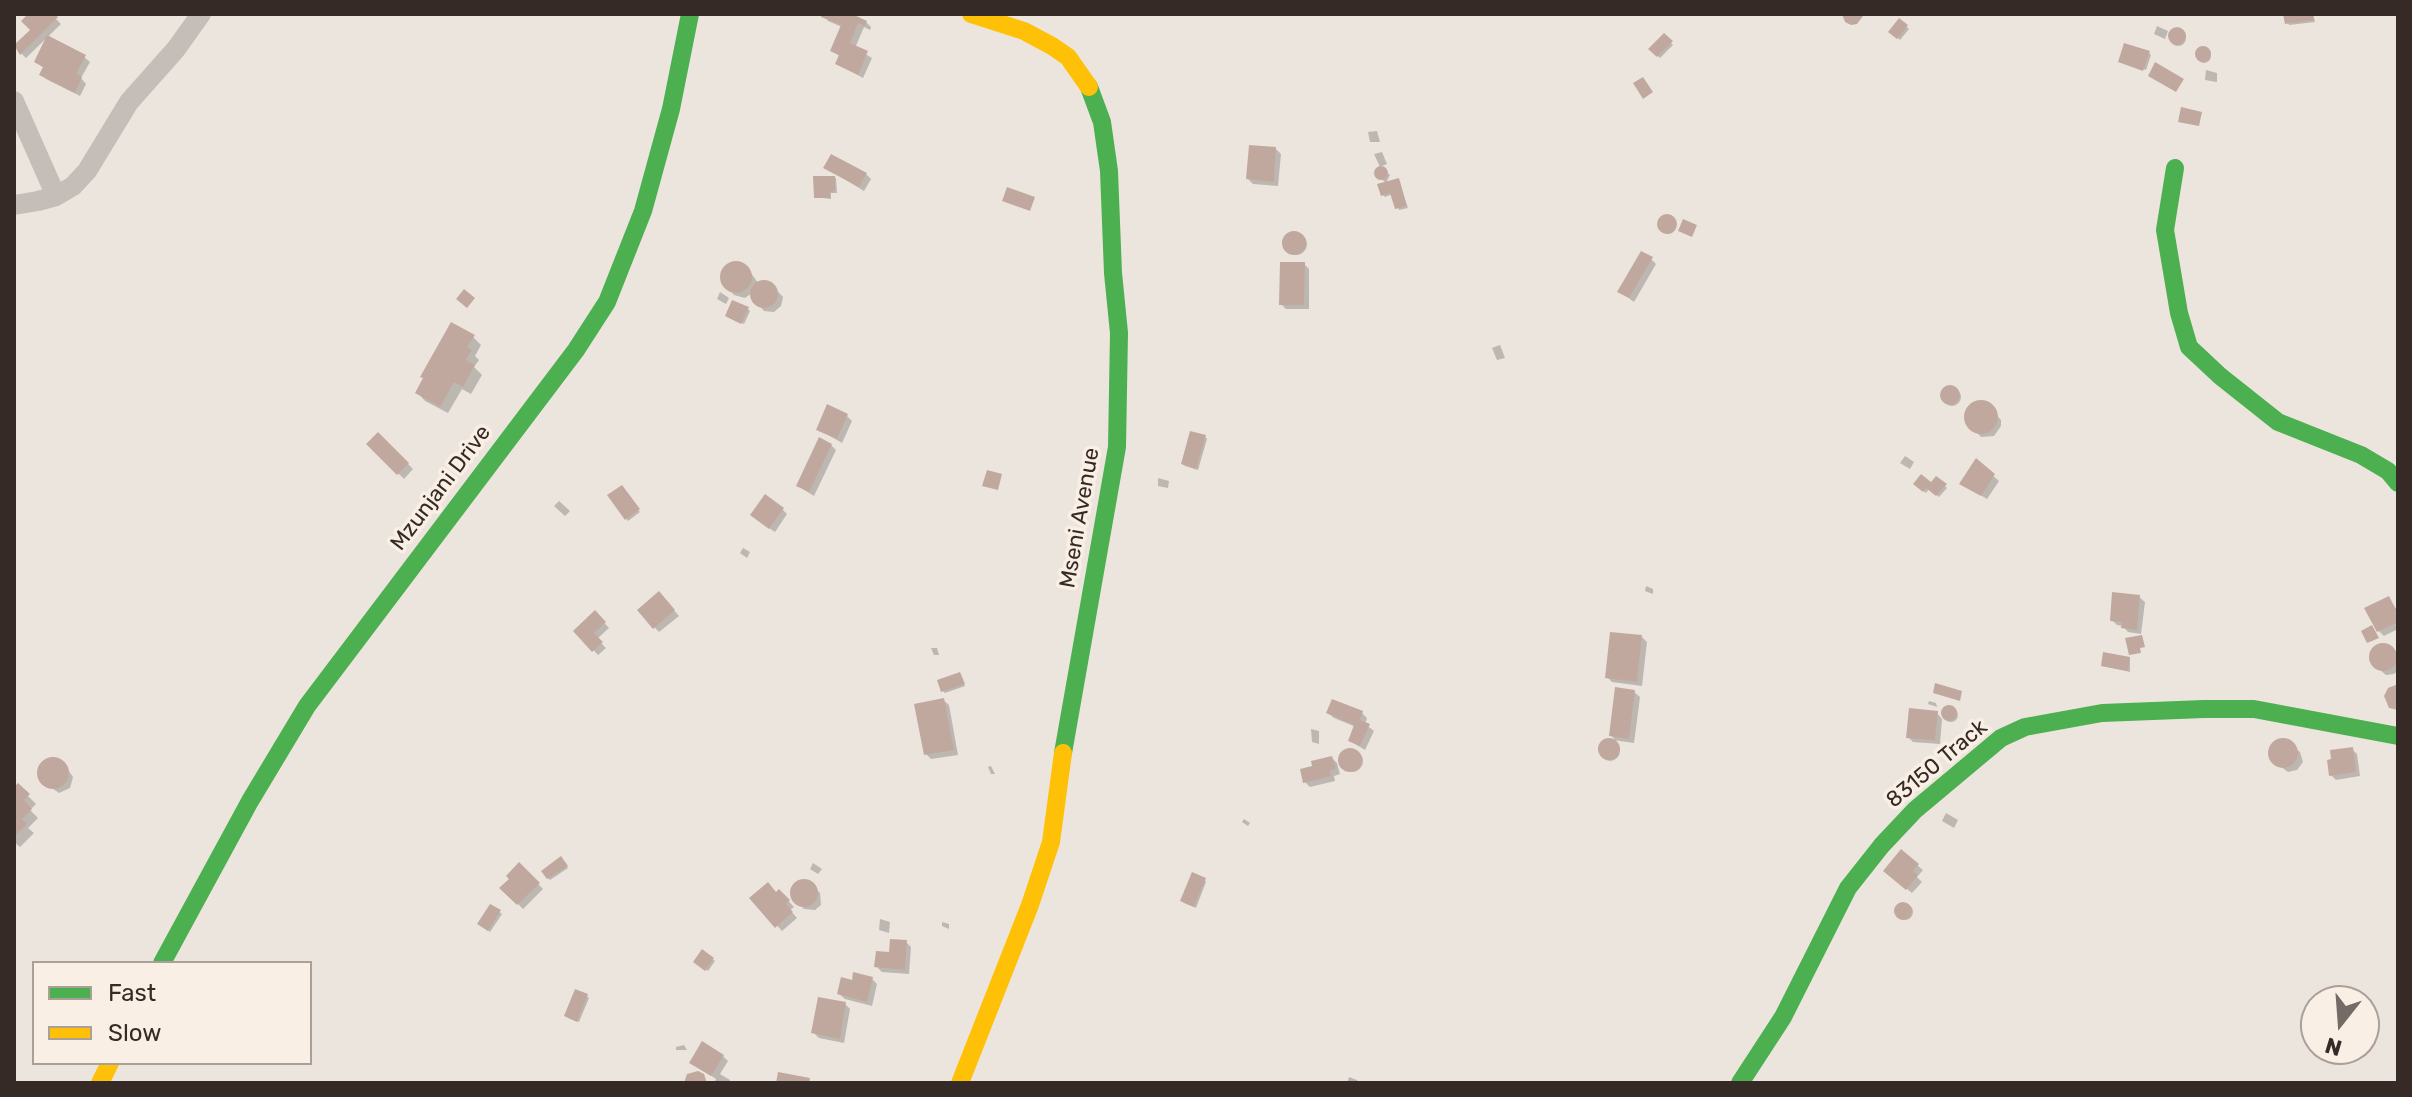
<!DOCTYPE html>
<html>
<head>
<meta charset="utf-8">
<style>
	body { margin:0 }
	#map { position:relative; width:2412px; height:1097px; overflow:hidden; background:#ece5de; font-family:Rubik,sans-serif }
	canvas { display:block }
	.frame { position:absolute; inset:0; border:16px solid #352a26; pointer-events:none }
	.legend { position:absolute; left:32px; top:961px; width:280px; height:104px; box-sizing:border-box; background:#faefe4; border:2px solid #aba098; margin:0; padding:10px 14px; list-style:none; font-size:24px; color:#352a26 }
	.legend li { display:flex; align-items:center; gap:16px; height:40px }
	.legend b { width:40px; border:2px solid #aba098 }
	.north { position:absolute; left:2300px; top:985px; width:80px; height:80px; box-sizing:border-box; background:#faefe4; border:2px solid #aba098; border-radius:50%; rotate:197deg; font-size:22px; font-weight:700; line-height:32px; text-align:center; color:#352a26 }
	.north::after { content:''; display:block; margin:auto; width:28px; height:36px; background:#756b66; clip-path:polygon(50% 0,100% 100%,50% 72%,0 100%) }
</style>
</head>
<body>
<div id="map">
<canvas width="2412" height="1097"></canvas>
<div class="frame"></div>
<ul class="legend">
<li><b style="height:10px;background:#4caf50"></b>Fast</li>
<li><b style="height:10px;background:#ffc107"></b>Slow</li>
</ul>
<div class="north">N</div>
</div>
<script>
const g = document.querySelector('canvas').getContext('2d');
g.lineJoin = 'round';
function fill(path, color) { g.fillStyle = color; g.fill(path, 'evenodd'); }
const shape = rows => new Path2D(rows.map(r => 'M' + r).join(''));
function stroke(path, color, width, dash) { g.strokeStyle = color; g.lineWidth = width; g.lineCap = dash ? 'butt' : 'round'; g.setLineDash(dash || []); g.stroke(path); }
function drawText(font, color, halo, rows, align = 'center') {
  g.font = font + ' Rubik,sans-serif'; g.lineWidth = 7; g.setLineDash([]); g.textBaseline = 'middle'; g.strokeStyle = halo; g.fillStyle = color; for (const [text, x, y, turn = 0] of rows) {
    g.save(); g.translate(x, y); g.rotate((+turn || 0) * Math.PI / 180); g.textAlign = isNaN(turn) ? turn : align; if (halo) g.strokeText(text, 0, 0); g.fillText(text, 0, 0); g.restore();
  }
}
const shadow = shape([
	[33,14,51,14,61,24,26,58,15,47,32,30],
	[824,14,847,14,866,22,871,27,870,30,864,27,855,48,872,58,863,78,838,64,841,57,832,51,842,27,828,21],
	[2285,14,2313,14,2315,22,2289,25],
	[1900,21,1909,29,1900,40,1891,32],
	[2157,26,2168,31,2165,39,2154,34],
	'2170 38a8 8 0 1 1 16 0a8 8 0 1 1-16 0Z',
	[1664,36,1673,45,1660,58,1651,49],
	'2197 56a7 7 0 1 1 14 0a7 7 0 1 1-14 0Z',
	[2149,53,2151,55,2146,70,2120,61],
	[84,57,90,62,81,78,86,84,80,96,46,79,41,74,44,68,36,62],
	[2206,70,2217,73,2217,82,2205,80],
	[1377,131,1380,142,1370,142,1368,132],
	[1276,149,1281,154,1278,186,1253,184,1248,179],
	[1382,152,1387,164,1380,167,1390,175,1386,183,1376,174,1380,167,1374,154],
	[826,168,866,174,871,179,864,191],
	[815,178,836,178,837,193,831,193,831,199,815,197],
	[1398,181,1408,208,1399,210,1393,194,1385,197,1383,195],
	'1660 226a8 8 0 1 1 16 0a8 8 0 1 1-16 0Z',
	'1285 244a11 11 0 1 1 22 0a11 11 0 1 1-22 0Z',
	[1651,259,1656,264,1634,302,1619,291],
	[734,262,745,265,759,284,770,283,783,297,781,306,774,312,764,311,752,297,752,293,745,298,734,295,722,279,724,268],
	[1304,264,1309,269,1309,309,1286,309,1281,304],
	[720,292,729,298,726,304,717,299],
	[748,309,750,311,744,324,729,318],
	[473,337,481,345,475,356,479,360,474,367,482,375,471,394,462,389,448,413,425,401,417,392],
	[1500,345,1505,358,1497,360,1492,348],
	'1943 397a9 9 0 1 1 18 0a9 9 0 1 1-18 0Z',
	[1974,404,1987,404,2001,420,2001,426,1994,436,1981,437,1966,421,1966,415],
	[847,416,852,421,842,443,818,429],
	[378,434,413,469,404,479,369,444],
	[1205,437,1207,439,1198,470,1185,466,1183,464],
	[831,445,836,450,814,496,798,486],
	[1905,456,1914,462,1910,469,1900,463],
	[1990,473,1999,481,1987,499,1962,484],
	[1158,478,1169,481,1168,488,1158,486],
	[1936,478,1947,488,1939,497,1929,489,1926,493,1915,484,1931,484],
	[621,487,640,512,628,521,610,496],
	[559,501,570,511,565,516,554,506],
	[782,509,787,514,775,532,757,520],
	[743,548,750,552,747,558,740,553],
	[1646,586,1653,589,1653,594,1645,591],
	[2139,597,2145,602,2141,634,2128,632,2123,626,2117,625,2112,620],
	[2389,598,2398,612,2398,629,2384,636,2379,631],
	[664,599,679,616,659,632,639,611],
	[595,613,609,628,597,639,606,648,598,655,576,631],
	[1642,637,1647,642,1642,686,1612,682,1607,677],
	[2378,645,2390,647,2398,656,2398,671,2394,674,2386,675,2371,662,2372,650],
	[931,648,937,648,939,655,934,655],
	[2130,658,2130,672,2103,666],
	[960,674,965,686,945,693,943,691],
	[1634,692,1640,697,1634,743,1613,740,1615,740,1611,735],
	[943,700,949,705,958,755,931,759,926,754],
	[1929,701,1936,703,1937,707,1928,704],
	'1944 715a7 7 0 1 1 14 0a7 7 0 1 1-14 0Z',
	[1328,713,1362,713,1367,718,1365,724,1374,731,1365,750,1350,741,1356,727,1334,718],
	[1937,713,1942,719,1940,744,1913,742,1908,737],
	[1311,729,1319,731,1319,744,1312,742],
	[2285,740,2300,752,2303,762,2297,770,2288,772,2273,761,2270,752,2275,743],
	'1600 751a10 10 0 1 1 20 0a10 10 0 1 1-20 0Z',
	[2352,749,2357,754,2360,776,2336,780,2331,775],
	'1341 761a11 11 0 1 1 22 0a11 11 0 1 1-22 0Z',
	[1332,758,1337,763,1340,774,1334,776,1335,781,1310,787,1305,782],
	[47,760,60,761,66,767,73,777,70,788,59,793,42,781,39,776,43,764],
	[991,766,995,774,991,774,988,767],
	[18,786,36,804,30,810,38,818,28,828,34,833,20,847,14,842,14,790],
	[1946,813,1958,820,1954,828,1942,821],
	[1244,819,1250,823,1248,826,1242,822],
	[1901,852,1923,870,1917,877,1922,882,1912,893,1891,876],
	[563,860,568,868,550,880,548,878],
	[813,863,822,869,818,874,810,869],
	[520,865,543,889,523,909,502,888],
	[1205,880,1206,882,1196,908,1184,903,1182,901],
	[809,882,820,893,821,905,815,910,804,909,793,897,792,889,797,883],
	[779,891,794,907,790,910,797,918,782,931,752,898,776,894],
	'1897 912a8 8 0 1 1 16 0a8 8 0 1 1-16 0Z',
	[491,906,502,914,490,932,481,926],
	[880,919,890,922,889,933,879,930],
	[942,922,949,924,949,929,942,926],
	[906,942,911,947,909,974,882,972,877,967],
	[702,952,715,961,708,971,697,964],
	[872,979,877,984,872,1006,845,999,839,994,853,983],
	[587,996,589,998,579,1022,568,1018],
	[845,1004,850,1009,844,1043,819,1038,814,1033],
	[684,1045,687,1050,676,1050,676,1047],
	[723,1056,728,1061,720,1074,730,1080,729,1083,714,1083,716,1079,691,1062],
	[1349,1077,1357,1080,1358,1083,1347,1083]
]);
const building = shape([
	[28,14,54,14,58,17,20,55,14,45,30,30,21,21],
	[822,14,852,14,867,21,865,26,858,23,850,43,868,51,858,75,835,64,839,55,830,51,841,25,821,17],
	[1842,14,1862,14,1863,16,1857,24,1851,25,1845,22],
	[2283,14,2313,14,2314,20,2285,24],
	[1899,18,1908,25,1897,39,1888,32],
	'2168 36a9 9 0 1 1 18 0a9 9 0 1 1-18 0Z',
	[1664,33,1673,41,1657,57,1648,49],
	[47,35,86,55,76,74,82,77,75,93,39,75,43,67,34,62],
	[2124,43,2150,51,2143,71,2118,62],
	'2195 54a8 8 0 1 1 16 0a8 8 0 1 1-16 0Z',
	[2155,62,2184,79,2176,92,2148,76],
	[1643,77,1653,92,1643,99,1633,83],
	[2181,107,2202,112,2199,126,2178,122],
	[1249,145,1276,147,1274,182,1246,179],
	[831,154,867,173,859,187,823,168],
	'1374 173a7 7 0 1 1 14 0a7 7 0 1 1-14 0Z',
	[813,176,835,176,835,191,830,192,830,198,814,198],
	[1399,178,1407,206,1395,209,1390,193,1381,196,1377,184],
	[1007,187,1035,197,1030,211,1002,201],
	'1657 224a10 10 0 1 1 20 0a10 10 0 1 1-20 0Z',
	[1683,219,1697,225,1692,237,1678,231],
	'1282 243a12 12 0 1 1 24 0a12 12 0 1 1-24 0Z',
	[1641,251,1653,257,1629,298,1617,292],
	'720 277a16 16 0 1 1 32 0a16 16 0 1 1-32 0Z',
	[1280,262,1305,262,1304,305,1279,305],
	'750 294a14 14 0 1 1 28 0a14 14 0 1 1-28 0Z',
	[464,289,475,298,467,308,456,299],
	[732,300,749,307,741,324,725,316],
	[451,322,475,335,467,347,472,350,466,360,475,365,463,387,454,382,440,407,415,393,423,378,420,377],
	'1940 395a10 10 0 1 1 20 0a10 10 0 1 1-20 0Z',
	'1964 417a17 17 0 1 1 34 0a17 17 0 1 1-34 0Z',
	[827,404,848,414,837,439,816,430],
	[1190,431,1206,435,1196,469,1181,464],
	[378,432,409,463,397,475,366,444],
	[819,437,832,444,809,492,796,486],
	[1976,458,1995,474,1981,496,1959,484],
	[987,470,1002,474,998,490,982,486],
	[1921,474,1931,482,1936,476,1947,484,1936,496,1926,488,1923,492,1913,484],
	[622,485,640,509,625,520,607,495],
	[765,494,784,508,769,529,750,515],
	[659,591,675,610,653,629,637,610],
	[2112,592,2140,595,2137,630,2121,628,2122,622,2110,621],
	[2389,596,2397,612,2395,613,2398,622,2377,632,2364,608],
	[595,610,606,622,594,633,603,642,592,652,573,631],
	[2372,625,2379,638,2367,643,2361,631],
	[1610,632,1642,635,1637,682,1605,678],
	[2142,635,2145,647,2140,648,2141,653,2129,655,2125,638],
	'2369 657a14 14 0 1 1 28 0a14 14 0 1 1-28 0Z',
	[2103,652,2130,657,2128,671,2101,666],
	[960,672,965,684,941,692,937,680],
	[1935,683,1962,691,1960,701,1933,693],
	[2398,684,2398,710,2389,708,2384,696,2388,688],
	[1615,687,1635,690,1629,739,1609,736],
	[944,698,954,750,924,755,914,704],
	[1332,699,1363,711,1360,720,1370,724,1360,746,1348,741,1354,725,1326,713],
	'1941 713a8 8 0 1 1 16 0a8 8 0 1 1-16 0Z',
	[1909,708,1938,711,1935,740,1906,738],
	'2268 753a15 15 0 1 1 30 0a15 15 0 1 1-30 0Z',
	'1598 749a11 11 0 1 1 22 0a11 11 0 1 1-22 0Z',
	[2353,747,2356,772,2329,776,2327,760,2331,759,2330,750],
	'1338 760a12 12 0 1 1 24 0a12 12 0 1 1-24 0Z',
	[1332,756,1336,769,1330,771,1331,776,1303,783,1300,769,1312,766,1311,761],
	'37 773a16 16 0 1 1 32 0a16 16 0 1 1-32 0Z',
	[18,783,30,794,24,800,32,809,22,819,27,824,14,837,14,787],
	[1901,849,1919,864,1913,871,1918,875,1906,890,1883,871],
	[561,856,568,866,547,879,541,871],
	[519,862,540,883,517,905,499,888,509,879,506,876],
	[1192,872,1206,878,1194,907,1180,901],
	'790 893a14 14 0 1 1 28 0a14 14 0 1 1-28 0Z',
	[768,882,776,892,779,889,790,900,786,904,793,912,775,928,749,898],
	'1894 911a9 9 0 1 1 18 0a9 9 0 1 1-18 0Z',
	[490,904,501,910,488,931,477,924],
	[890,939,907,940,905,970,874,967,876,951,889,952],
	[702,949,714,958,705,971,693,962],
	[853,972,873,977,867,1002,837,994,841,977,852,980],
	[575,989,588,994,577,1022,564,1016],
	[818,997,846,1002,840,1039,811,1033],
	[702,1041,724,1055,711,1076,689,1063],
	[698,1071,704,1074,707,1083,684,1083,687,1074],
	[778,1072,810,1078,809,1083,776,1083]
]);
const street = shape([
	[14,101,56,196],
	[14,205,38,201,56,196,73,186,87,171,129,102,176,49,201,14]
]);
const fast = shape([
	[2175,168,2165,230,2179,313,2189,347,2220,376,2278,422,2361,455,2388,471,2398,483],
	[1063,753,1117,447,1119,333,1113,273,1109,171,1102,122,1089,87],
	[162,963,250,801,307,706,576,350,607,302,643,211,671,109,690,14],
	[1740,1083,1783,1017,1848,888,1882,845,1915,810,2001,738,2025,727,2102,713,2204,709,2254,709,2398,736]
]);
const slow = shape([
	[971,14,1024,31,1052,46,1068,57,1089,87],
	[100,1083,110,1063],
	[960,1083,1030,905,1051,842,1063,753]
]);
const streetNames = [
	["Mzunjani Drive",441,488,-53],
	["Mseni Avenue",1080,518,-80],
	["83150 Track",1937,764,-40]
];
fill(shadow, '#0003');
fill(building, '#c1a89f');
stroke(street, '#c5bdb7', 20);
stroke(fast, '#4caf50', 18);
stroke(slow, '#ffc107', 18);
drawText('22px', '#352a26', '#faefe4', streetNames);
</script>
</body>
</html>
